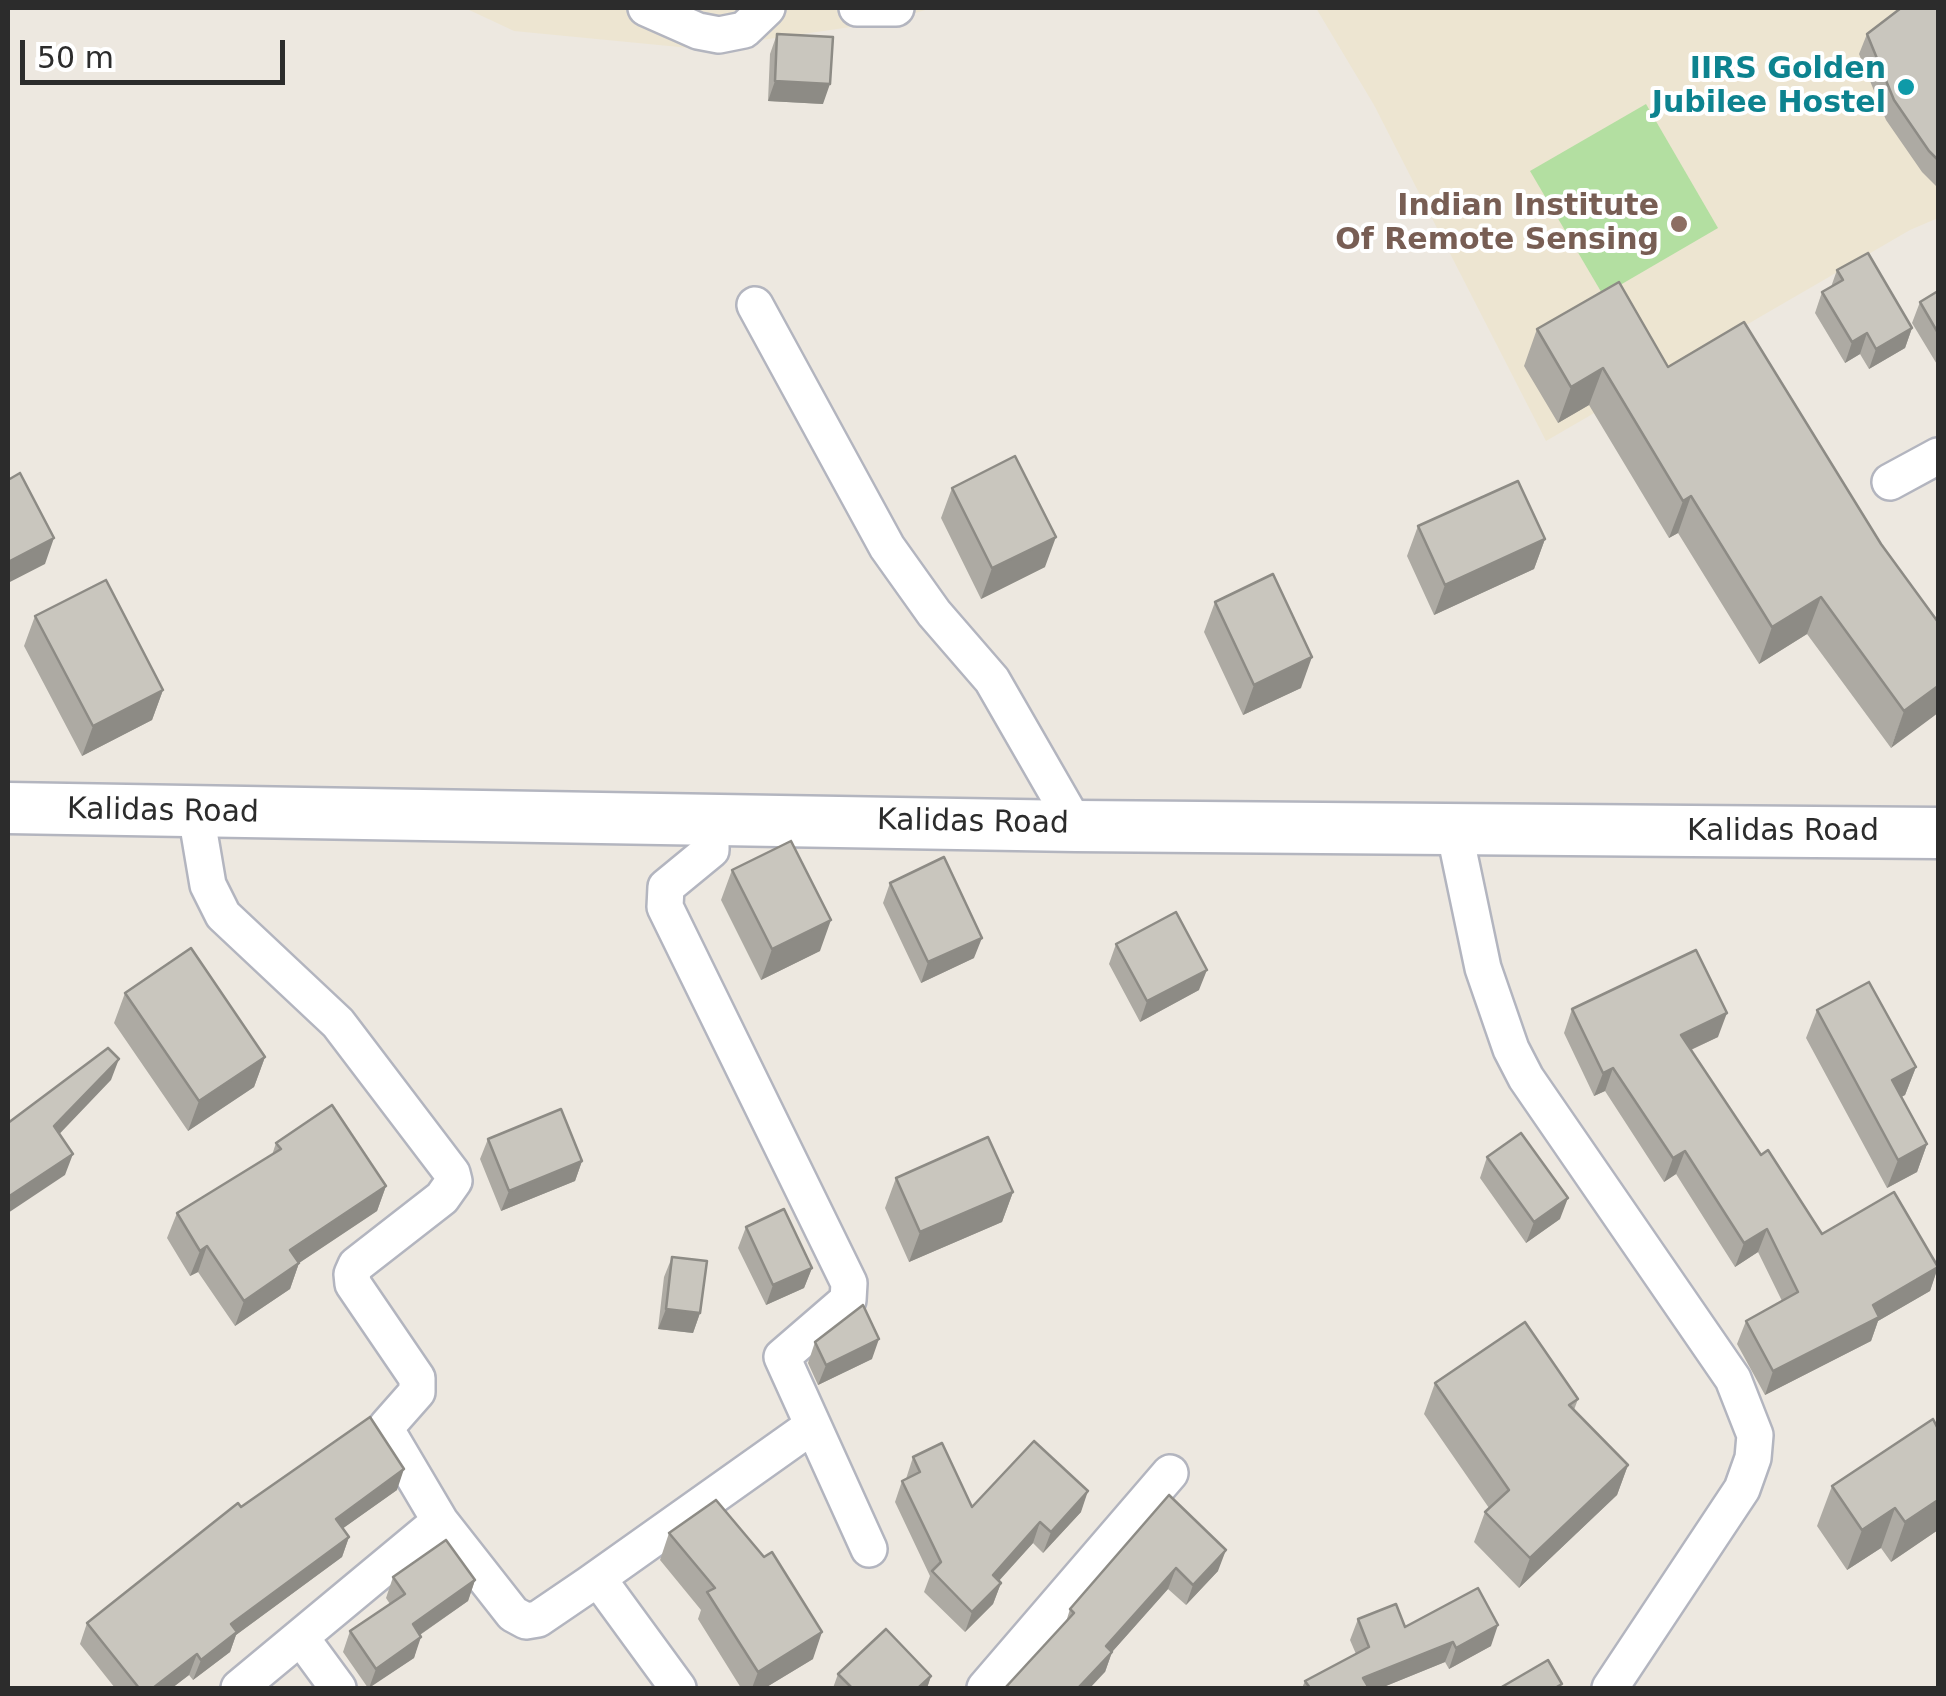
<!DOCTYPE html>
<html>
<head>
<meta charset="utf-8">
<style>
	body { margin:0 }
	#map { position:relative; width:1946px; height:1696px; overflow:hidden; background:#ede8e0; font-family:"DejaVu Sans",sans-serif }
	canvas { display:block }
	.frame { position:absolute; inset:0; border:10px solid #2c2c2c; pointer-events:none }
	.scale { position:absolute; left:20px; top:40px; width:265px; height:45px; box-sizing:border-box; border:5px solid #2c2c2c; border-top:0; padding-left:12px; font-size:30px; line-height:35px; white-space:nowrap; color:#2c2c2c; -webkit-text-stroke:8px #fff; paint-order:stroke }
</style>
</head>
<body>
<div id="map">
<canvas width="1946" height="1696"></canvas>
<div class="frame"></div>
<div class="scale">50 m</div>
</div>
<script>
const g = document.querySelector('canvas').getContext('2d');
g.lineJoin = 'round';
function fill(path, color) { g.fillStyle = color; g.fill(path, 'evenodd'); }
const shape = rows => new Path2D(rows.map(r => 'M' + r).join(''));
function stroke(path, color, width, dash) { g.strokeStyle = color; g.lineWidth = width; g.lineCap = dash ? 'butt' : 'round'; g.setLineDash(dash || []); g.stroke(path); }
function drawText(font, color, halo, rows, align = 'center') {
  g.font = font + ' "DejaVu Sans",sans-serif'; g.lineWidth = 8; g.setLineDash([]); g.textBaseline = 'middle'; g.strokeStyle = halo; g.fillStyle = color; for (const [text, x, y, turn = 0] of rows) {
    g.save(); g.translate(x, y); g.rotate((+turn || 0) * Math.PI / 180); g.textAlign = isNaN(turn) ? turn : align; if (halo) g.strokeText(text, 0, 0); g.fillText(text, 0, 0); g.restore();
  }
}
const education = shape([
	[465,8,932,8,885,22,700,49,514,31],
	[1316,8,1938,8,1938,218,1910,230,1546,441,1374,105]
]);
const green = shape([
	[1646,104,1718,228,1603,295,1530,171]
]);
const street = shape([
	[646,8,698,31,719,35,744,30,767,8],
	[857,8,896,8],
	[755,305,887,547,934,613,992,680,1076,826],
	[1890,482,1938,456],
	[196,814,208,885,223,915,338,1023,452,1173,454,1181,442,1198,356,1265,352,1274,353,1284,417,1378,417,1392,387,1426,388,1433,440,1521,513,1614,526,1621,538,1619,588,1585,602,1584,678,1688],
	[711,817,711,850,666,887,665,907,849,1283,848,1300,782,1357,869,1549],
	[1454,830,1483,968,1511,1049,1526,1078,1733,1379,1755,1435,1753,1458,1742,1489,1610,1688],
	[588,1585,812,1426],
	[302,1639,338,1688],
	[239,1688,440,1521],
	[985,1688,1170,1473]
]);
const secondary = shape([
	[8,808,1076,826,1938,833]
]);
const wall = shape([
	[1938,8,1938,188,1922,172,1886,120,1859,54,1867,34],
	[777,34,823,104,768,101,770,54],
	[1837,270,1912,328,1905,348,1869,369,1860,354,1845,363,1815,313,1822,292,1831,287],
	[1938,291,1938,366,1912,323,1920,302],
	[1537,329,1668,367,1881,544,1938,622,1891,748,1807,634,1759,664,1678,533,1669,538,1589,405,1558,423,1524,366],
	[952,488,1045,567,981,599,941,518],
	[1418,526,1545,539,1534,569,1434,615,1407,556],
	[1215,602,1301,688,1243,715,1204,632],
	[35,616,163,690,152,720,82,756,24,646],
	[732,870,820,951,761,980,721,900],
	[890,883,974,958,921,983,883,903],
	[1116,944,1199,990,1140,1022,1109,964],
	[125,993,265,1057,254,1087,188,1131,114,1023],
	[1572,1009,1718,1037,1691,1050,1761,1155,1822,1234,1938,1267,1930,1291,1878,1321,1871,1341,1765,1395,1737,1344,1746,1321,1782,1301,1758,1252,1735,1267,1676,1174,1664,1182,1605,1091,1594,1096,1564,1033],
	[1817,1010,1916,1067,1905,1095,1901,1097,1927,1144,1917,1172,1887,1188,1806,1038],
	[488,1139,582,1161,575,1181,501,1211,480,1159],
	[276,1143,386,1186,377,1211,299,1263,290,1289,235,1326,198,1272,190,1276,167,1238,177,1213,272,1155],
	[1487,1157,1560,1219,1526,1243,1480,1178],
	[896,1178,1013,1192,1002,1222,909,1262,885,1208],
	[746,1227,812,1268,804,1288,766,1305,738,1248],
	[672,1257,700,1313,693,1333,658,1329,664,1277],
	[815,1342,872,1359,818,1385,808,1363],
	[1435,1383,1578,1399,1574,1410,1628,1465,1617,1495,1519,1588,1474,1542,1485,1512,1489,1508,1424,1414],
	[1938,1429,1938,1530,1891,1562,1881,1548,1847,1570,1817,1526,1832,1486],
	[913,1457,972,1507,1081,1512,1043,1553,1033,1543,999,1581,1001,1583,993,1604,965,1632,924,1592,930,1576,895,1502,902,1481,906,1479],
	[397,1490,343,1528,349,1537,342,1557,236,1635,230,1652,193,1680,189,1675,172,1688,115,1688,80,1644,87,1623,241,1507],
	[1169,1495,1218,1571,1186,1605,1168,1589,1112,1652,1105,1672,1066,1622,1070,1609],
	[669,1533,813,1659,765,1688,741,1688,698,1619,701,1610,660,1560],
	[393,1577,475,1580,468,1601,420,1635,414,1658,368,1688,343,1652,350,1631,390,1604,386,1598],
	[1358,1619,1405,1627,1491,1646,1449,1669,1445,1662,1381,1688,1302,1688,1305,1681,1356,1654,1350,1640],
	[838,1674,931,1676,927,1688,833,1688]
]);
const shadedWall = shape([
	[775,81,830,84,823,104,768,101],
	[1912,328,1905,348,1869,369,1876,349],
	[1867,333,1860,354,1845,363,1852,342],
	[1603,368,1589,405,1558,423,1571,387],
	[1691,496,1678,533,1669,538,1683,501],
	[1056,537,1045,567,981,599,992,568],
	[54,538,45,564,8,583,8,562],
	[1545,539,1534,569,1434,615,1445,585],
	[1821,597,1807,634,1759,664,1772,627],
	[1312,657,1301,688,1243,715,1254,685],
	[1938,686,1938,713,1891,748,1904,711],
	[163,690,152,720,82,756,93,726],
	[831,920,820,951,761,980,772,949],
	[982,938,974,958,921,983,928,962],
	[1207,970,1199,990,1140,1022,1147,1001],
	[1727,1013,1718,1037,1673,1058,1681,1035],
	[265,1057,254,1087,188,1131,199,1101],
	[119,1059,111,1080,47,1147,54,1126],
	[1916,1067,1905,1095,1881,1108,1892,1080],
	[1613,1068,1605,1091,1594,1096,1603,1073],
	[1927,1144,1917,1172,1887,1188,1898,1160],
	[1685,1151,1676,1174,1664,1182,1673,1158],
	[73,1154,65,1175,8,1213,8,1197],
	[582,1161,575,1181,501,1211,509,1191],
	[386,1186,377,1211,299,1263,290,1289,235,1326,244,1301,290,1250],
	[1013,1192,1002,1222,909,1262,920,1232],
	[1568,1198,1560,1219,1526,1243,1534,1222],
	[1767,1229,1758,1252,1735,1267,1744,1243],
	[207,1246,198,1272,190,1276,200,1251],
	[1938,1267,1930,1291,1878,1321,1871,1341,1765,1395,1773,1371,1873,1305],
	[812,1268,804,1288,766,1305,773,1285],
	[666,1309,700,1313,693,1333,658,1329],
	[879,1339,872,1359,818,1385,826,1365],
	[1628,1465,1617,1495,1519,1588,1530,1558],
	[404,1469,397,1490,328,1539,336,1519],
	[1088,1491,1081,1512,1043,1553,1051,1532],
	[1938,1500,1938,1530,1891,1562,1905,1522],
	[1895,1508,1881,1548,1847,1570,1862,1530],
	[1040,1522,1033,1543,985,1596,993,1575],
	[349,1537,342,1557,236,1635,230,1652,193,1680,201,1660,231,1624],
	[1226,1550,1218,1571,1186,1605,1193,1585],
	[1176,1568,1168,1589,1112,1652,1105,1672,1090,1688,1078,1688,1106,1646],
	[475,1580,468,1601,405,1645,413,1624],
	[1001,1583,993,1604,965,1632,972,1612],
	[1498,1625,1491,1646,1449,1669,1456,1648],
	[822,1632,813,1659,765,1688,752,1688,758,1672],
	[421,1637,414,1658,369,1688,376,1669],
	[1453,1642,1445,1662,1381,1688,1360,1688,1363,1678],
	[197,1654,189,1675,172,1688,153,1688],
	[931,1676,927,1688,918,1688]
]);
const building = shape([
	[1901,8,1938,8,1938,160,1929,151,1894,100,1867,34,1901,8],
	[777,34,833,37,830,84,775,81,777,34],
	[1868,253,1912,328,1876,349,1867,333,1852,342,1822,292,1843,280,1837,270,1868,253],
	[1619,282,1668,367,1744,322,1881,544,1938,622,1938,686,1904,711,1821,597,1772,627,1691,496,1683,501,1603,368,1571,387,1537,329,1619,282],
	[1938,291,1938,333,1920,302,1938,291],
	[1015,456,1056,537,992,568,952,488,1015,456],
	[20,473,54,538,8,562,8,480,20,473],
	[1518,481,1545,539,1445,585,1418,526,1518,481],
	[1273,574,1312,657,1254,685,1215,602,1273,574],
	[106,580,163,690,93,726,35,616,106,580],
	[791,841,831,920,772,949,732,870,791,841],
	[944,857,982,938,928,962,890,883,944,857],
	[1176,912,1207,970,1147,1001,1116,944,1176,912],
	[191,948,265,1057,199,1101,125,993,191,948],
	[1696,950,1727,1013,1681,1035,1761,1155,1768,1150,1822,1234,1894,1192,1938,1267,1873,1305,1879,1317,1773,1371,1746,1321,1798,1292,1767,1229,1744,1243,1685,1151,1673,1158,1613,1068,1603,1073,1572,1009,1696,950],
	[1869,982,1916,1067,1892,1080,1927,1144,1898,1160,1817,1010,1869,982],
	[108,1048,119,1059,54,1126,73,1154,8,1197,11,1201,8,1204,8,1123,108,1048],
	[332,1105,386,1186,290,1250,299,1263,244,1301,207,1246,200,1251,177,1213,281,1149,276,1143,332,1105],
	[561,1109,582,1161,509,1191,488,1139,561,1109],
	[1521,1133,1568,1198,1534,1222,1487,1157,1521,1133],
	[988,1137,1013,1192,920,1232,896,1178,988,1137],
	[784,1209,812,1268,773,1285,746,1227,784,1209],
	[672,1257,707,1261,700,1313,666,1309,672,1257],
	[863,1305,879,1339,826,1365,815,1342,863,1305],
	[1525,1322,1578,1399,1569,1405,1628,1465,1530,1558,1485,1512,1509,1490,1435,1383,1525,1322],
	[370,1417,404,1469,336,1519,349,1537,231,1624,237,1632,201,1660,197,1654,153,1688,139,1688,87,1623,238,1503,241,1507,370,1417],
	[1933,1419,1938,1429,1938,1500,1905,1522,1895,1508,1862,1530,1832,1486,1933,1419],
	[1034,1441,1088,1491,1051,1532,1040,1522,993,1575,1001,1583,972,1612,932,1571,941,1562,902,1481,920,1472,913,1457,942,1443,972,1507,1034,1441],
	[1169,1495,1226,1550,1193,1585,1176,1568,1106,1646,1112,1652,1078,1688,1005,1688,1074,1613,1070,1609,1169,1495],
	[716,1500,764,1557,772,1552,822,1632,758,1672,707,1592,715,1588,669,1533,716,1500],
	[446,1540,475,1580,413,1624,421,1637,376,1669,350,1631,405,1594,393,1577,446,1540],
	[1478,1588,1498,1625,1456,1648,1453,1642,1363,1678,1369,1688,1310,1688,1305,1681,1369,1647,1358,1619,1396,1604,1405,1627,1478,1588],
	[886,1629,931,1676,918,1688,852,1688,838,1674,886,1629],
	[1548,1660,1562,1684,1555,1688,1500,1688,1548,1660]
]);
const markers = [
	[1906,87,10,"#0f9aa8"],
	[1679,224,10,"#8d6e63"]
];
const cultureNames = [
	["IIRS Golden",1886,70],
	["Jubilee Hostel",1886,104]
];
const educationNames = [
	["Indian Institute",1659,207],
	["Of Remote Sensing",1659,241]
];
const streetNames = [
	["Kalidas Road",163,812,1],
	["Kalidas Road",973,823,1],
	["Kalidas Road",1783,832]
];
fill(education, '#ede5d1');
fill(green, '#b3dfa1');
stroke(street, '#b3b5bf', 40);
stroke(secondary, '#b3b5bf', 55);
stroke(street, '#fff', 35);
stroke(secondary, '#fff', 50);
fill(wall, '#adaaa3');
fill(shadedWall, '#8d8b85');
fill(building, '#c9c6be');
stroke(building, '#8d8b85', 2.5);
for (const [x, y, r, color] of markers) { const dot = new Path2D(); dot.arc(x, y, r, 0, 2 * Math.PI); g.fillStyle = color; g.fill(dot); stroke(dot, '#fff', 4); }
drawText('bold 30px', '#0d838f', '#fff', cultureNames, 'right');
drawText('bold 30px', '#785e54', '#fff', educationNames, 'right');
drawText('30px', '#2c2c2c', '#fff', streetNames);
</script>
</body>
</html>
